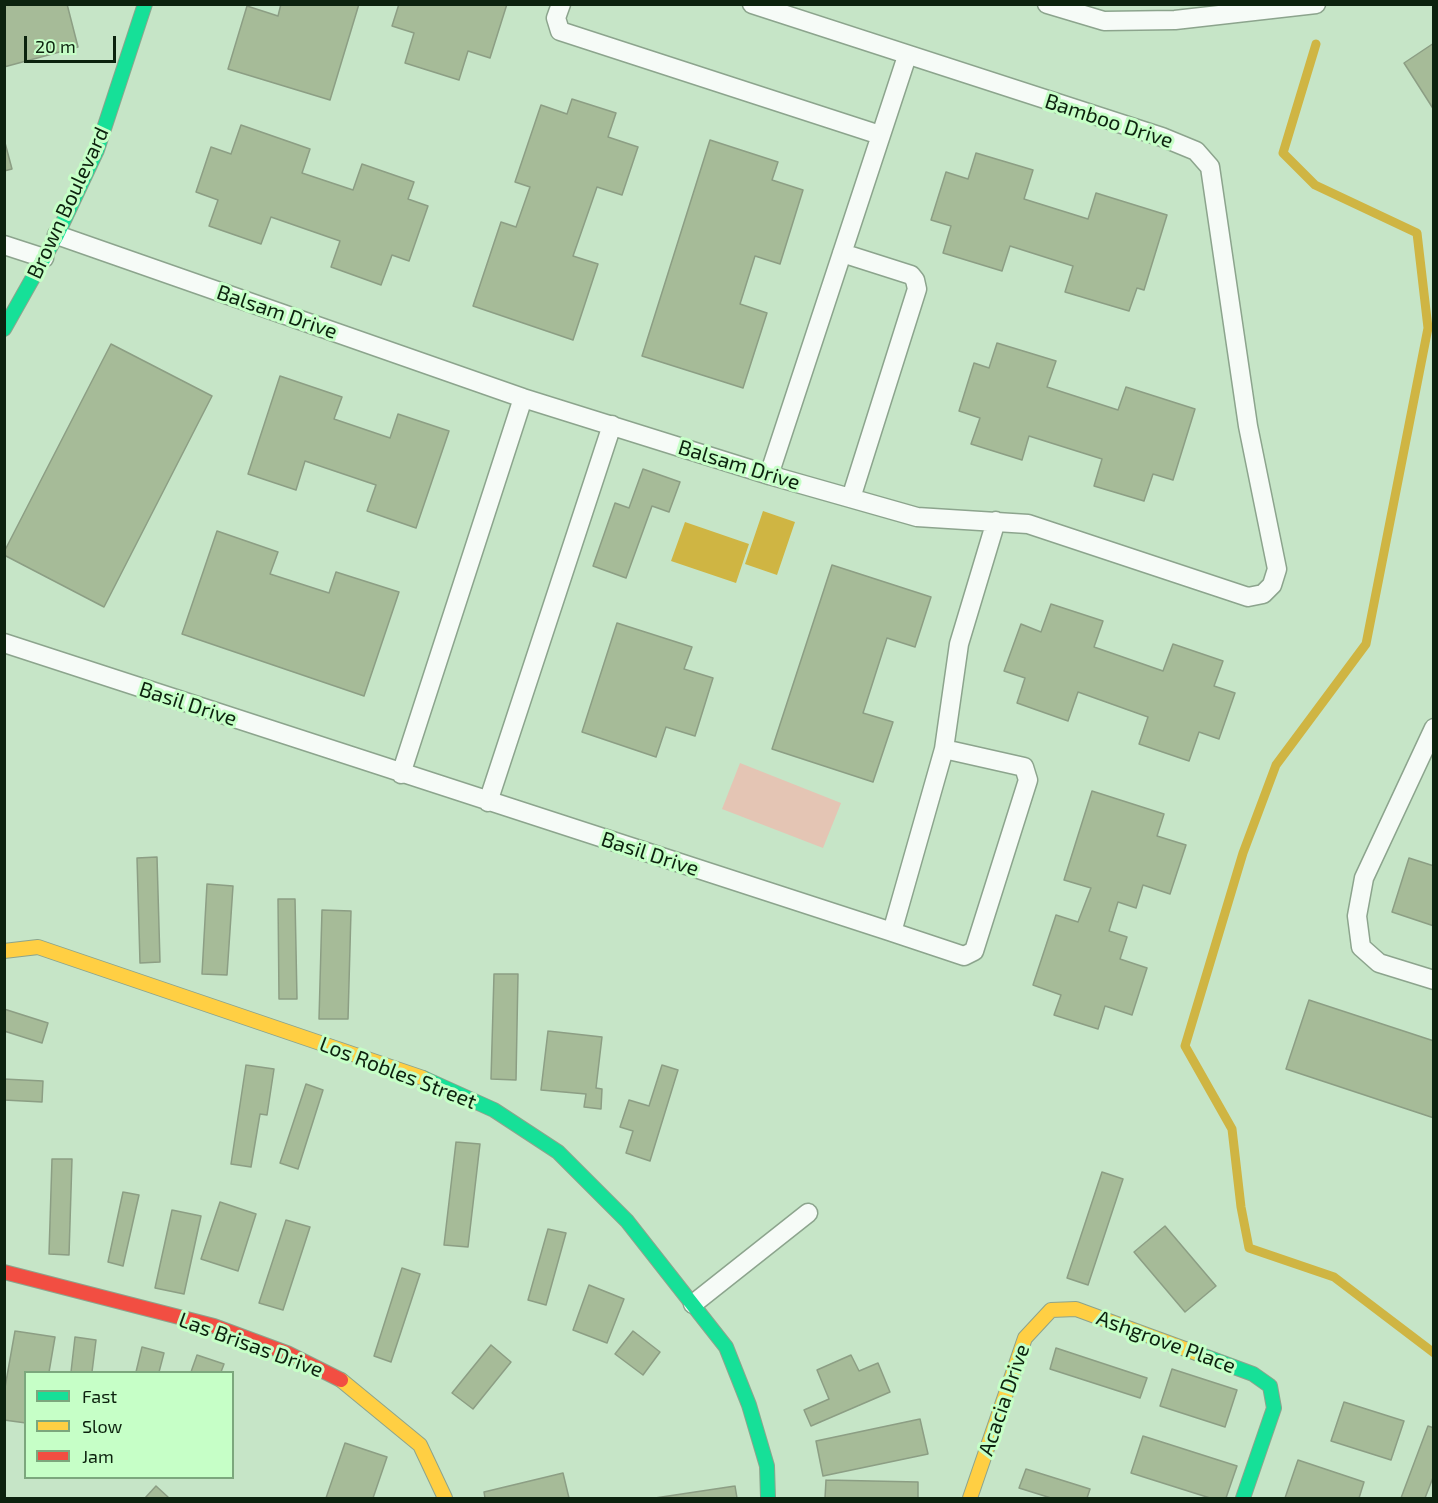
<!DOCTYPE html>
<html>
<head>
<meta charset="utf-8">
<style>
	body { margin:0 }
	#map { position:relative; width:1438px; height:1503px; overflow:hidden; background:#c6e5c7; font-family:"Exo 2",sans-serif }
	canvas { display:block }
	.frame { position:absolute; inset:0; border:6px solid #0c220e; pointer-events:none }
	.legend { position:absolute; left:24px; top:1371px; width:210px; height:108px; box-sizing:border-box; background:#c6ffc7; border:2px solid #7ca77d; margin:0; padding:8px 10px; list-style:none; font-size:18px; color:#0c220e }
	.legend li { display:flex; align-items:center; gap:12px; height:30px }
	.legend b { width:30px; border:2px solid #7ca77d }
	.scale { position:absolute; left:24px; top:36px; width:92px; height:27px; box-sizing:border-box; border:3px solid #0c220e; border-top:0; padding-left:8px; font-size:18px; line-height:21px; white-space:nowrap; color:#0c220e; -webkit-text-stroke:4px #c6ffc7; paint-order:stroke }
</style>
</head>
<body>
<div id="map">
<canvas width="1438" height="1503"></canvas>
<div class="frame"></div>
<ul class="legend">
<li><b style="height:8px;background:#16e098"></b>Fast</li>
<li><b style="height:8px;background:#ffcf43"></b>Slow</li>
<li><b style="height:8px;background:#f24e42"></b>Jam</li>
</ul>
<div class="scale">20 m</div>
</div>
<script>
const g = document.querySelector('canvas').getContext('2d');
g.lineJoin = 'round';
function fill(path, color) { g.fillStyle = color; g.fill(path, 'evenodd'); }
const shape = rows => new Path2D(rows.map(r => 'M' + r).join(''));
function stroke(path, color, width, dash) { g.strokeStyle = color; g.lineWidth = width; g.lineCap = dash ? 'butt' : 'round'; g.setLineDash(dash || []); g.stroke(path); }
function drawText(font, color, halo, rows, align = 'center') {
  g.font = font + ' "Exo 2",sans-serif'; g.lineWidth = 6; g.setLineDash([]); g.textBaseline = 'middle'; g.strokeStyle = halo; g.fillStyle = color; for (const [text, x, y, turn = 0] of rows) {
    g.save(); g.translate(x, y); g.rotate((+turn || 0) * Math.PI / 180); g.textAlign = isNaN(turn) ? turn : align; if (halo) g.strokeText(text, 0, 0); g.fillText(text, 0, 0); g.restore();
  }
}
const green = shape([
	[740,763,841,803,823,848,722,809]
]);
const water = shape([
	[763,511,795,522,777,575,745,564],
	[685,522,749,544,736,583,671,561]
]);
const stream = shape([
	[1316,44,1283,153,1315,185,1417,233,1428,328,1366,644,1276,765,1243,853,1185,1046,1232,1129,1241,1207,1249,1248,1334,1277,1434,1353]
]);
const building = shape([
	[4,4,67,4,78,47,4,67,4,4],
	[281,4,359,4,330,100,228,69,247,6,278,16,281,4],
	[399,4,507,4,490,58,468,51,459,80,405,63,414,33,392,26,399,4],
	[1434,43,1434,110,1404,63,1434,43],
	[572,99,616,113,608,137,638,147,622,195,597,187,573,256,598,264,573,340,473,306,501,222,516,227,530,187,515,182,541,105,567,114,572,99],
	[241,125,310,149,302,173,353,190,362,164,414,182,408,199,428,206,409,261,392,255,381,285,331,267,340,241,271,217,261,244,209,226,218,200,196,192,211,147,231,154,241,125],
	[4,139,12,169,4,171,4,139],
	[710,140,778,162,772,180,803,190,780,264,755,256,740,304,767,313,743,388,642,356,710,140],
	[976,153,1033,170,1024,199,1088,219,1096,193,1167,215,1144,290,1137,288,1129,311,1065,292,1073,266,1010,246,1002,271,943,253,951,226,931,220,946,172,968,179,976,153],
	[997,343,1056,361,1047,387,1118,410,1126,387,1195,409,1173,480,1153,474,1144,501,1094,486,1102,459,1029,436,1022,460,971,444,980,418,959,411,974,363,989,368,997,343],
	[111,344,212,396,104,607,4,555,4,552,111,344],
	[280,376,342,397,334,419,390,438,398,414,449,431,416,528,367,511,376,485,305,461,296,490,248,474,280,376],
	[643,469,680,482,669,512,652,506,626,578,593,566,615,503,629,508,643,469],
	[217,531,278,552,270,574,329,593,336,572,399,592,364,696,182,634,217,531],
	[832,565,931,597,915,647,887,638,863,713,893,722,873,782,772,749,832,565],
	[1051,604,1103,621,1094,647,1163,671,1173,644,1223,661,1214,686,1235,693,1219,739,1199,732,1189,761,1139,744,1148,717,1078,692,1068,721,1017,703,1025,678,1004,671,1021,624,1041,632,1051,604],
	[617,623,692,647,684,669,713,678,695,736,666,727,656,757,582,732,617,623],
	[1092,791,1164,814,1157,836,1186,845,1170,894,1143,885,1136,908,1118,902,1109,931,1127,937,1120,959,1147,968,1132,1015,1105,1006,1098,1029,1054,1015,1061,995,1033,985,1056,915,1078,922,1091,888,1064,880,1092,791],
	[157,857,160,962,140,963,137,858,157,857],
	[1409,858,1434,866,1434,926,1392,912,1409,858],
	[207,884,233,886,227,975,202,974,207,884],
	[278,899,295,899,297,999,279,999,278,899],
	[322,910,351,911,348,1019,319,1019,322,910],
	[494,974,518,974,516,1080,491,1079,494,974],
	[1309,1000,1434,1041,1434,1118,1286,1069,1309,1000],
	[4,1009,48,1023,42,1043,4,1031,4,1009],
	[548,1031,602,1037,596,1088,602,1089,601,1109,584,1107,586,1094,541,1090,548,1031],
	[246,1065,274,1069,267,1115,260,1114,251,1167,231,1164,246,1065],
	[662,1065,678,1070,650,1161,626,1153,633,1131,620,1127,629,1100,649,1106,662,1065],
	[4,1079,43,1081,42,1102,4,1100,4,1079],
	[306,1084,323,1090,298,1169,280,1163,306,1084],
	[456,1142,480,1144,468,1247,444,1245,456,1142],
	[52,1159,72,1159,69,1255,49,1254,52,1159],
	[1102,1172,1123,1179,1088,1285,1067,1278,1102,1172],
	[123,1192,139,1195,123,1266,108,1262,123,1192],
	[220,1202,256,1214,238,1271,201,1259,220,1202],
	[172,1210,201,1216,184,1294,155,1288,172,1210],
	[286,1220,310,1227,283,1310,259,1303,286,1220],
	[1165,1226,1216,1286,1185,1312,1134,1252,1165,1226],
	[548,1229,566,1233,546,1305,528,1300,548,1229],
	[402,1268,420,1274,391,1362,374,1356,402,1268],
	[589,1285,624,1299,607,1343,573,1330,589,1285],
	[15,1331,55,1337,49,1372,26,1372,26,1423,4,1420,4,1393,15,1331],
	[633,1331,660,1352,643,1375,615,1354,633,1331],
	[75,1337,96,1340,92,1372,71,1372,75,1337],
	[491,1345,511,1362,473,1409,452,1393,491,1345],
	[142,1347,164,1353,159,1372,136,1372,142,1347],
	[1056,1348,1147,1378,1140,1398,1050,1369,1056,1348],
	[197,1355,224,1364,221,1372,191,1372,197,1355],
	[851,1355,859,1371,878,1363,890,1392,811,1426,804,1410,829,1399,817,1370,851,1355],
	[1172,1369,1237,1390,1225,1427,1160,1406,1172,1369],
	[1344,1402,1404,1421,1391,1460,1331,1441,1344,1402],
	[920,1419,928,1454,823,1476,816,1441,920,1419],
	[1428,1426,1434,1428,1434,1475,1425,1498,1401,1498,1428,1426],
	[1143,1436,1237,1466,1226,1498,1210,1498,1131,1473,1143,1436],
	[345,1443,387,1457,373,1498,326,1498,345,1443],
	[1298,1460,1364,1482,1359,1498,1285,1498,1298,1460],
	[1026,1469,1090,1489,1087,1498,1051,1498,1019,1488,1026,1469],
	[563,1473,569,1498,485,1498,484,1492,563,1473],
	[826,1480,918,1482,918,1498,825,1498,826,1480],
	[156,1486,168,1497,167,1498,145,1498,156,1486],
	[735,1486,737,1498,655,1498,735,1486]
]);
const lane = shape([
	[561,4,556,18,560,31,880,135],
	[1047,4,1104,21,1175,20,1316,4],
	[57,235,523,398,769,475,917,517,1028,524,1248,597,1263,594,1272,585,1277,569,1248,426,1210,167,1196,151,1162,137,752,4],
	[4,245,44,258],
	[842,253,911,275,915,280,917,289,851,498],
	[769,475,907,56],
	[4,643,892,932,944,749,959,644,996,521],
	[1434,728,1364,878,1357,916,1361,947,1379,963,1434,980],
	[401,774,523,398],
	[488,802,612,425],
	[892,932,964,956,974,951,1028,780,1024,767,944,749],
	[693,1304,808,1213]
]);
const fast = shape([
	[4,329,57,235,97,150,145,4],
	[423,1078,494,1110,558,1152,627,1221,726,1347,749,1405,767,1466,768,1498],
	[1196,1353,1253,1374,1270,1386,1274,1408,1243,1498]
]);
const slow = shape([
	[4,951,38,947,423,1078],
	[341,1380,420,1445,445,1498],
	[970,1498,1025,1338,1051,1310,1076,1309,1196,1353]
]);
const jam = shape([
	[4,1272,214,1326,287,1353,341,1380]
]);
const streetNames = [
	["Bamboo Drive",1109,121,18],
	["Brown Boulevard",68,203,-65],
	["Balsam Drive",277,312,19],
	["Balsam Drive",739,465,17],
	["Basil Drive",188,704,18],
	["Basil Drive",650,854,18],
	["Los Robles Street",398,1073,21],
	["Ashgrove Place",1166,1342,20],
	["Las Brisas Drive",251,1345,20],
	["Acacia Drive",1004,1400,-71]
];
fill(green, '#e4c5b4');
fill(water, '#cfb543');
stroke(stream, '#cfb543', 9);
fill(building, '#a6bb98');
stroke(building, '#8c9e84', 1.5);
stroke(lane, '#8ca48d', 21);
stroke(fast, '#8ca48d', 16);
stroke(slow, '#8ca48d', 16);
stroke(jam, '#8ca48d', 16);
stroke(lane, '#f6fbf7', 18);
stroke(fast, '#16e098', 14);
stroke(slow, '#ffcf43', 14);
stroke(jam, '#f24e42', 14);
drawText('21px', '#0c220e', '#c6ffc7', streetNames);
</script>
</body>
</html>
